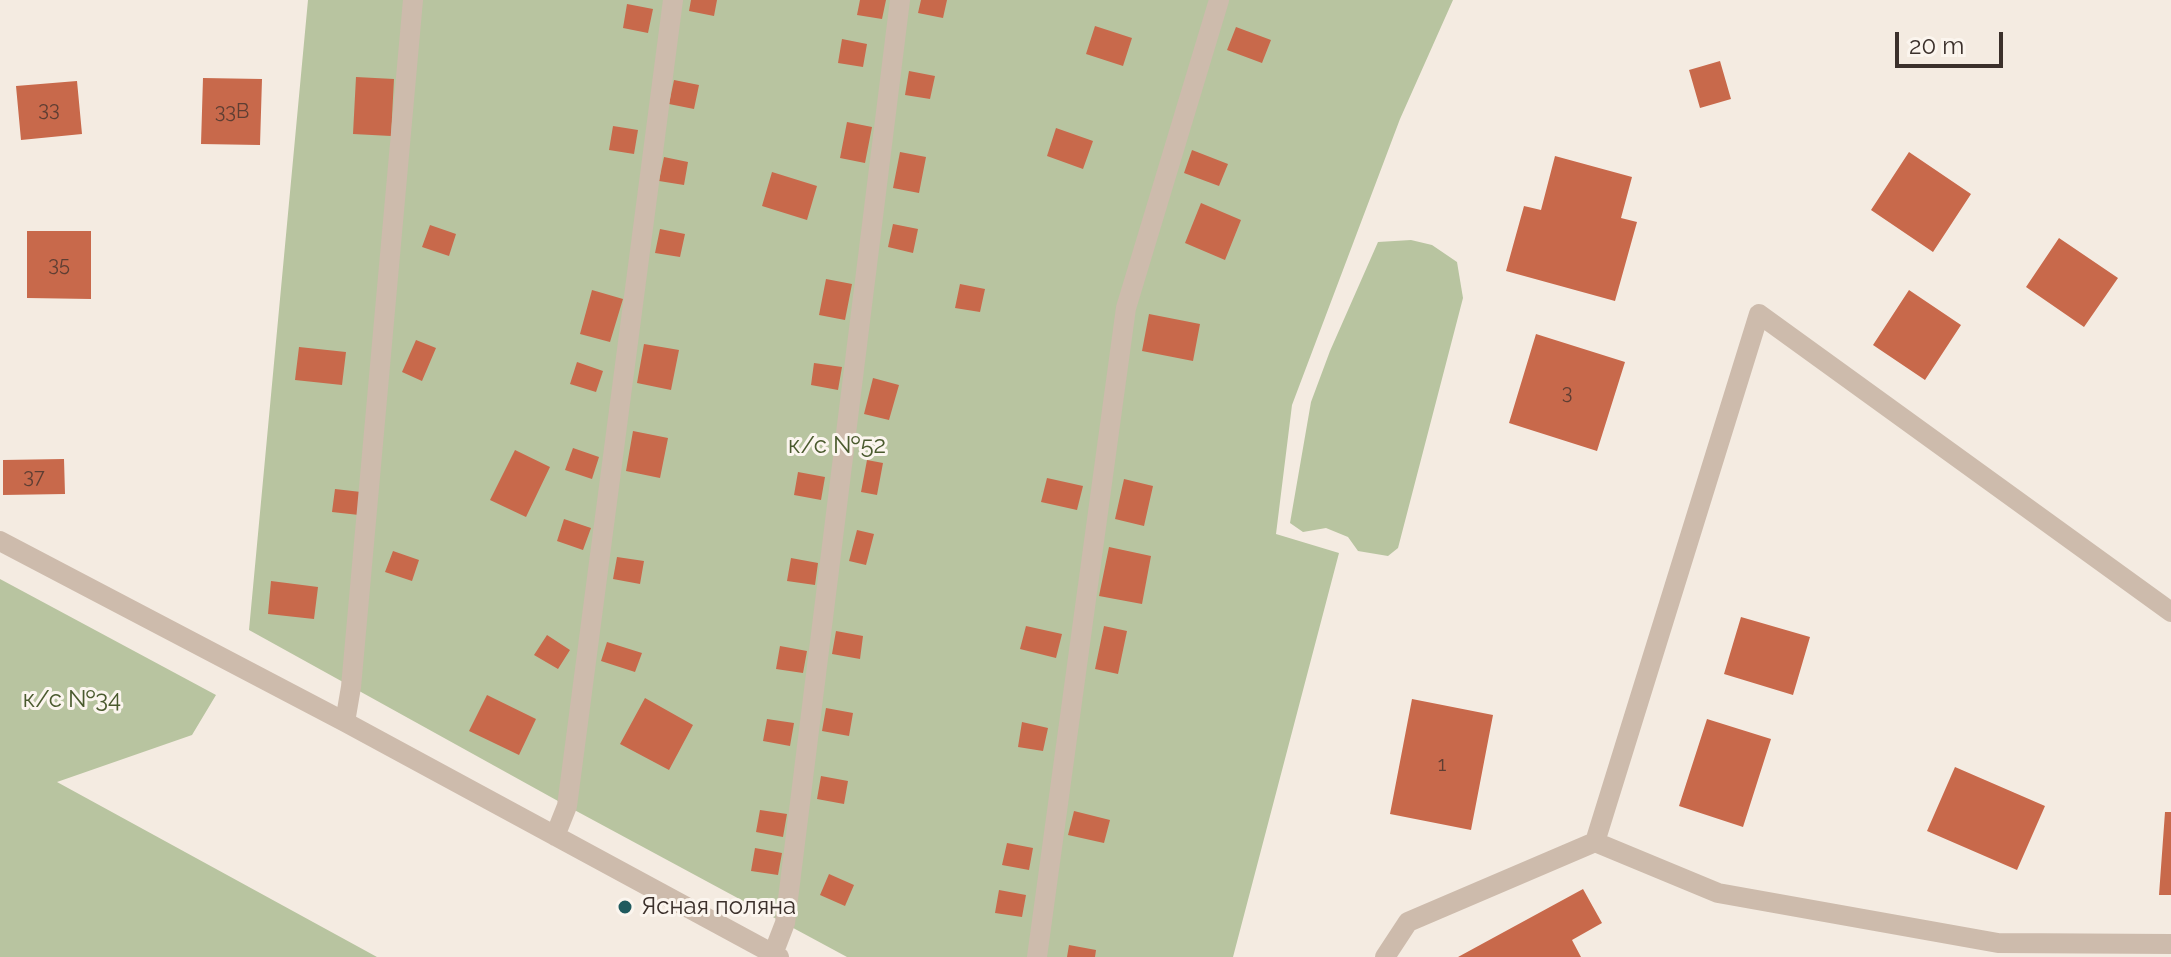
<!DOCTYPE html>
<html>
<head>
<meta charset="utf-8">
<style>
	body { margin:0 }
	#map { position:relative; width:2171px; height:957px; overflow:hidden; background:#f4ebe1; font-family:Raleway,sans-serif }
	canvas { display:block }
	.scale { position:absolute; left:1895px; top:32px; width:108px; height:36px; box-sizing:border-box; border:4px solid #3b302b; border-top:0; padding-left:10px; font-size:24px; line-height:28px; white-space:nowrap; color:#3b302b; -webkit-text-stroke:6px #fbf5ee; paint-order:stroke }
</style>
</head>
<body>
<div id="map">
<canvas width="2171" height="957"></canvas>
<div class="scale">20 m</div>
</div>
<script>
const g = document.querySelector('canvas').getContext('2d');
g.lineJoin = 'round';
function fill(path, color) { g.fillStyle = color; g.fill(path, 'evenodd'); }
const shape = rows => new Path2D(rows.map(r => 'M' + r).join(''));
function stroke(path, color, width, dash) { g.strokeStyle = color; g.lineWidth = width; g.lineCap = dash ? 'butt' : 'round'; g.setLineDash(dash || []); g.stroke(path); }
function drawText(font, color, halo, rows, align = 'center') {
  g.font = font + ' Raleway,sans-serif'; g.lineWidth = 6; g.setLineDash([]); g.textBaseline = 'middle'; g.strokeStyle = halo; g.fillStyle = color; for (const [text, x, y, turn = 0] of rows) {
    g.save(); g.translate(x, y); g.rotate((+turn || 0) * Math.PI / 180); g.textAlign = isNaN(turn) ? turn : align; if (halo) g.strokeText(text, 0, 0); g.fillText(text, 0, 0); g.restore();
  }
}
const green = shape([
	[308,0,1453,0,1400,119,1292,405,1276,534,1339,553,1233,957,847,957,567,806,249,630],
	[1411,240,1432,245,1457,262,1463,298,1398,548,1388,556,1358,551,1348,537,1326,528,1303,532,1290,523,1311,402,1330,351,1378,242],
	[0,579,216,695,192,735,57,782,377,957,0,957]
]);
const building = shape([
	[691,0,717,0,714,16,689,11],
	[860,0,886,0,882,19,857,15],
	[921,0,947,0,943,18,918,13],
	[627,4,653,9,648,33,623,28],
	[1095,26,1132,38,1123,66,1086,54],
	[1236,27,1271,40,1262,63,1227,50],
	[842,39,867,44,863,67,838,63],
	[1720,61,1731,99,1700,108,1689,70],
	[909,71,935,76,930,99,905,95],
	[356,77,394,79,391,136,353,134],
	[203,78,262,79,260,145,201,144],
	[674,80,699,85,694,109,669,104],
	[77,81,82,134,21,140,16,86],
	[847,122,872,127,865,163,840,158],
	[613,126,638,130,634,154,609,150],
	[1056,128,1093,141,1083,169,1047,156],
	[1192,150,1228,164,1219,186,1184,173],
	[900,152,926,157,919,193,893,188],
	[1909,152,1971,194,1933,252,1871,210],
	[1555,156,1632,177,1621,218,1637,222,1615,301,1506,271,1524,206,1541,210],
	[664,157,688,162,684,185,659,181],
	[772,172,817,186,807,220,762,206],
	[1201,203,1241,220,1225,260,1185,243],
	[893,224,918,229,913,253,888,247],
	[430,225,456,234,449,256,422,247],
	[660,229,685,234,680,257,655,253],
	[27,231,91,231,91,299,27,298],
	[2059,238,2118,278,2084,327,2026,287],
	[826,279,852,284,845,320,819,315],
	[960,284,985,289,980,312,955,308],
	[592,290,623,299,610,342,580,334],
	[1909,290,1961,325,1925,380,1873,345],
	[1149,314,1200,324,1193,361,1142,351],
	[1536,334,1625,362,1597,451,1509,423],
	[416,340,436,348,422,381,402,372],
	[644,344,679,350,671,390,637,383],
	[299,347,346,352,342,385,295,380],
	[577,362,603,371,596,392,570,384],
	[814,363,842,367,838,390,811,385],
	[873,378,899,385,889,420,864,414],
	[633,431,668,438,660,478,626,471],
	[573,448,599,457,592,479,565,470],
	[515,450,550,467,526,517,490,500],
	[64,459,65,494,3,495,3,460],
	[867,460,883,463,877,495,861,492],
	[798,472,825,477,821,500,794,495],
	[1047,478,1083,486,1077,510,1041,502],
	[1124,479,1153,486,1144,526,1115,519],
	[335,489,361,492,359,515,332,512],
	[564,519,591,528,583,550,557,541],
	[857,530,874,534,866,565,849,561],
	[1109,547,1151,556,1142,604,1099,596],
	[393,551,419,560,412,581,385,572],
	[617,557,644,561,640,584,613,579],
	[791,558,818,563,815,585,787,581],
	[271,581,318,587,314,619,268,614],
	[1741,617,1810,637,1793,695,1724,674],
	[1026,626,1062,634,1056,658,1020,649],
	[1104,626,1127,631,1118,674,1095,669],
	[836,631,863,636,860,659,832,654],
	[547,635,570,650,558,669,534,655],
	[607,642,642,653,635,672,601,661],
	[780,646,807,651,803,673,776,669],
	[487,695,536,719,519,755,469,731],
	[645,698,693,725,669,770,620,744],
	[1412,699,1493,715,1471,830,1390,814],
	[826,708,853,713,849,736,822,731],
	[767,719,794,723,790,746,763,741],
	[1707,719,1771,739,1743,827,1679,806],
	[1022,722,1048,728,1043,751,1018,747],
	[1955,767,2045,806,2017,870,1927,831],
	[821,776,848,781,844,804,817,799],
	[760,810,787,814,783,837,756,832],
	[1074,811,1110,820,1104,843,1068,835],
	[2165,812,2171,812,2171,895,2159,895],
	[1007,843,1033,848,1029,870,1002,865],
	[755,848,782,853,778,875,751,871],
	[829,874,854,885,845,906,820,895],
	[1583,889,1602,923,1572,940,1581,957,1458,957],
	[999,890,1026,895,1022,917,995,913],
	[1069,945,1096,950,1095,957,1067,957]
]);
const minor = shape([
	[0,541,345,722,779,957],
	[345,722,351,687,413,0],
	[555,836,567,806,673,0],
	[1595,842,1759,314,2171,612],
	[773,954,785,923,900,0],
	[1037,957,1126,308,1219,0],
	[1385,957,1408,922,1595,842,1718,893,1998,943,2171,944]
]);
const markers = [
	[625,907,8,"#1f5a5e"]
];
const numberNames = [
	["33",49,110],
	["33В",232,112],
	["35",59,265],
	["3",1567,393],
	["37",34,477],
	["1",1442,765]
];
const parkNames = [
	["к/с №52",837,446],
	["к/с №34",72,700]
];
const poiNames = [
	["Ясная поляна",641,907]
];
fill(green, '#b8c4a0');
fill(building, '#c8694b');
stroke(minor, '#cdbbac', 20);
for (const [x, y, r, color] of markers) { const dot = new Path2D(); dot.arc(x, y, r, 0, 2 * Math.PI); g.fillStyle = color; g.fill(dot); stroke(dot, '#fbf5ee', 3); }
drawText('20px', '#5e3e33', null, numberNames);
drawText('24px', '#4a5a2e', '#fbf5ee', parkNames);
drawText('24px', '#3b302b', '#fbf5ee', poiNames, 'left');
</script>
</body>
</html>
